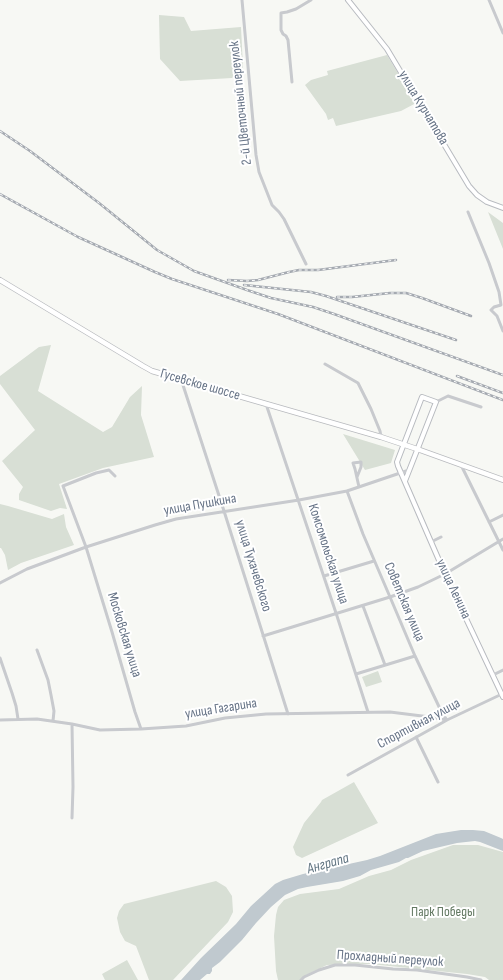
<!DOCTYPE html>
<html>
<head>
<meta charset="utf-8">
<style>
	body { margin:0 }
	canvas { display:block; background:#f7f8f4 }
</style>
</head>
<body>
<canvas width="503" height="980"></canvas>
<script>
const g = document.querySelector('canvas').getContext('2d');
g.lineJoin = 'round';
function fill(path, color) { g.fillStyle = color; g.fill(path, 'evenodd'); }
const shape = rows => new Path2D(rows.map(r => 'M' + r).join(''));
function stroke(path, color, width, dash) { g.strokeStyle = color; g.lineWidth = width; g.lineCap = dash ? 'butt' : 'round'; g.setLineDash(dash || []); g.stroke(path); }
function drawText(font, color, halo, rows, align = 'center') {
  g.font = font + ' "Sofia Sans Condensed",sans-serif'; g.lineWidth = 4; g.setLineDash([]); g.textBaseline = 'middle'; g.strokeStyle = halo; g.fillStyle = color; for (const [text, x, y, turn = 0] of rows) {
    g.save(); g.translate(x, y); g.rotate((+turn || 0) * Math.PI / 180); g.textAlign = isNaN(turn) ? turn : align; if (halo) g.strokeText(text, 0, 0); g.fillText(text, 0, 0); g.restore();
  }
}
const green = shape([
	[159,15,184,17,191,31,241,27,243,67,232,78,180,81,160,59],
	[387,55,416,103,401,111,336,126,333,118,328,120,326,114,305,85,311,80,328,75,327,71],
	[488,212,503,223,503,249],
	[51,345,38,391,103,432,112,427,130,397,142,386,141,415,154,457,103,468,59,484,67,509,60,508,51,511,19,500,19,494,23,487,2,461,35,430,0,384,0,376,39,347],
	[343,434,395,450,391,463,365,470],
	[0,504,8,506,52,519,64,514,66,527,74,545,21,563,8,570,5,555,1,548,0,548],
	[378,671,382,682,366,687,362,677],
	[354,782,378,823,302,858,296,855,293,847,304,823,321,802,322,800],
	[453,845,478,845,503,852,503,980,489,980,485,977,467,974,370,964,351,964,327,965,306,975,300,980,278,980,276,971,274,936,276,915,278,907,284,900,300,894,339,889,369,876,391,870,411,860],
	[216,881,226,887,232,896,233,912,228,922,173,980,149,980,136,946,125,941,120,932,117,918,119,911,124,904],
	[127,960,138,980,105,980,102,974]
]);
const water = shape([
	[461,830,473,830,484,831,501,838,503,839,503,851,480,842,475,841,457,843,423,851,408,858,406,858,399,862,371,870,360,876,343,881,307,887,298,889,285,895,271,907,256,923,242,940,220,962,212,968,212,971,210,974,207,974,200,980,181,980,201,958,236,924,251,906,275,884,283,880,303,874,367,860,380,856,436,834]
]);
const minor = shape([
	[242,0,256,155,259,172,272,205,279,212,284,219,306,264],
	[489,0,503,33],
	[292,82,288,40,286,36,283,34,281,30,281,13,287,12,296,9,311,0],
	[468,212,489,263,499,292,501,305,494,307,491,310,497,316,503,331],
	[325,364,358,383,371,409,380,431,381,437],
	[181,379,224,511,288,714],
	[436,402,448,396,481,407],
	[266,404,336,613,368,712],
	[461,465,503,550],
	[115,476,109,470,96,473,63,486,86,547,112,632,135,712,141,729],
	[357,477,361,467,361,462,353,463,355,469,359,487],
	[347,491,363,534,390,597,415,656,442,713,447,720],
	[489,522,503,515],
	[431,542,441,537],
	[324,576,374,561],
	[0,583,27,569,86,547,155,525,176,519,299,500,347,491,409,470],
	[363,606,385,665],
	[263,636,390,597,418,587,445,574,503,539],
	[37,650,48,680,51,695,54,711,53,721],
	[0,658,12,693,16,706,18,719],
	[356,674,415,656],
	[493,675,503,670],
	[0,720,37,719,72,724,100,730,141,729,186,726,225,718,266,714,390,712,430,717,447,720],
	[72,724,73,787,72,818],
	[416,737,438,782],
	[348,775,440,724,447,720,502,694],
	[301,980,304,977,319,970,335,965,355,965,393,969,417,970,467,977,481,980]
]);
const major = shape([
	[348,0,387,49,469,186,477,195,487,202,503,208],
	[405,481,436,402,422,397,397,462,398,466,445,574,503,697]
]);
const highway = shape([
	[0,280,143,366,152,371,381,437,420,450,503,480]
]);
const rail = shape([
	[0,131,30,151,99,203,157,250,194,271,247,290,271,298,313,307,334,314,503,375],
	[0,194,78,237,155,272,172,279,278,314,503,400],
	[228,280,247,281,258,280,289,272,299,270,318,270,396,260],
	[244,285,311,292,326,296,456,340],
	[337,297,352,297,390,293,406,293,422,298,471,316],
	[457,376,503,393]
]);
const streetNames = [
	["2-й Цветочный переулок",241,103,-96],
	["улица Курчатова",423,108,59],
	["Гусевское шоссе",200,385,16],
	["улица Пушкина",200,505,-10],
	["Комсомольская улица",328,554,72],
	["улица Тухачевского",253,566,73],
	["улица Ленина",453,589,65],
	["Советская улица",404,602,67],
	["Московская улица",124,635,73],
	["улица Гагарина",221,709,-9],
	["Спортивная улица",419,724,-28],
	["Прохладный переулок",390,959,4]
];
const parkNames = [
	["Парк Победы",443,912]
];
const waterNames = [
	["Анграпа",328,864,-16]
];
fill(green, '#d8dfd5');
fill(water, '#c0c9cf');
stroke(major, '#b8bbc0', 6);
stroke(highway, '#b8babe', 6);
stroke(minor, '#c8cace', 3);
stroke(major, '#fff', 4);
stroke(highway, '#fff', 4.5);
stroke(rail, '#a5aab1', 2.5);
stroke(rail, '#fff', 1, [3]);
drawText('14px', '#667386', '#fff', streetNames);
drawText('14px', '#627861', '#fff', parkNames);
drawText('italic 15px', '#627582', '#fff', waterNames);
</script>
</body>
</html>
